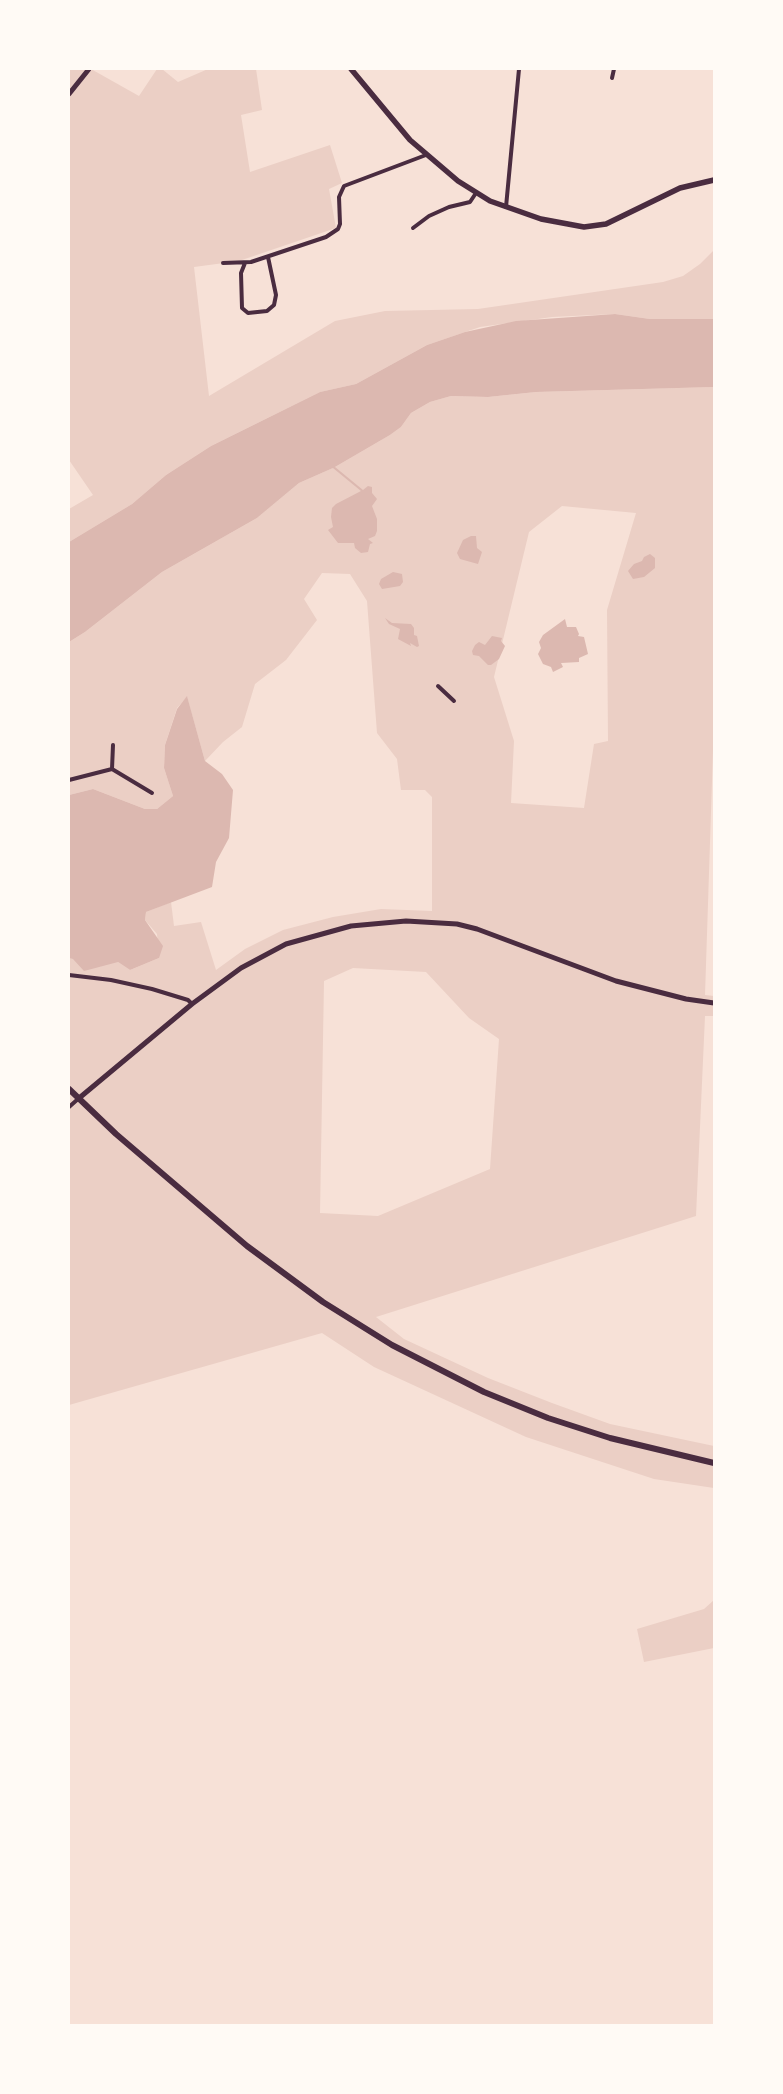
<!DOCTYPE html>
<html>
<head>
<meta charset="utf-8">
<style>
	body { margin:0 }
	#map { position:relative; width:783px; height:2094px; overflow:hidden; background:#f7e1d7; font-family:Karla,sans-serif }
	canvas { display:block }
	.frame { position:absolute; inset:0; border:70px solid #fffaf5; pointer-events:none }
</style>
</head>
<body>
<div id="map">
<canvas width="783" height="2094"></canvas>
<div class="frame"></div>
</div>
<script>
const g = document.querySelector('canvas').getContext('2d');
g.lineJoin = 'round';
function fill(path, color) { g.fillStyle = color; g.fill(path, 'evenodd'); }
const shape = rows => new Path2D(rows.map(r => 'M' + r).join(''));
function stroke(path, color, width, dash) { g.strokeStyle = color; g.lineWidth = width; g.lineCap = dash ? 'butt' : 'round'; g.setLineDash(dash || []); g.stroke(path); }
const green = shape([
	[69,69,91,69,139,96,157,69,162,69,178,82,208,69,256,69,262,110,241,115,250,172,330,145,342,183,329,189,336,228,239,261,194,267,209,396,335,321,385,311,478,309,663,282,683,276,700,264,714,250,714,319,650,319,615,314,552,317,480,327,427,345,356,384,320,392,211,446,166,475,132,504,69,542,69,509,93,495,69,460],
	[714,387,714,720,705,995,714,996,714,1016,705,1016,696,1216,376,1317,404,1339,488,1378,552,1403,610,1424,714,1446,714,1488,654,1479,526,1437,374,1367,322,1333,69,1405,69,958,118,962,130,970,159,958,157,934,145,920,146,912,171,902,174,926,201,922,216,970,245,949,283,930,333,917,381,909,432,911,432,797,425,790,401,790,397,759,377,733,367,601,350,574,322,573,304,599,317,620,286,660,255,684,242,727,223,742,205,761,187,697,177,708,165,745,164,768,173,796,157,809,145,809,93,789,69,795,69,642,85,632,162,572,257,518,299,483,335,467,390,435,401,427,411,413,430,402,451,396,488,397,536,392],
	[562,506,636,513,607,610,608,741,594,744,584,808,511,803,514,741,494,677,529,532],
	[353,968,426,972,469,1018,499,1039,490,1169,378,1216,320,1213,324,981],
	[714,1600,714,1648,644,1662,637,1629,704,1609]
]);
const water = shape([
	[615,314,650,319,714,319,714,387,536,392,488,397,451,396,430,402,411,413,401,427,390,435,335,467,363,490,368,486,372,487,372,493,377,499,372,506,377,519,377,531,375,536,368,539,373,543,370,544,368,552,361,553,355,548,354,543,338,543,328,530,333,527,331,517,332,508,336,504,361,491,333,468,299,483,257,518,162,572,85,632,69,642,69,542,132,504,166,475,211,446,320,392,356,384,427,345,465,332,516,321],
	[471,536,476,536,477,548,482,552,478,564,460,559,457,553,463,540],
	[650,554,655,558,655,568,644,577,633,579,628,571,634,564,642,561,644,557],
	[393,572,402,574,403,582,400,586,382,589,379,584,381,579],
	[385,618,392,623,411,624,414,628,414,635,417,636,419,646,417,647,410,643,411,646,398,639,400,629,389,624],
	[565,619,567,627,576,627,579,634,578,636,584,637,588,654,579,658,579,662,561,663,563,667,553,672,551,667,543,664,538,654,541,648,539,642,543,635],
	[492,636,502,638,501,641,505,646,499,659,491,665,488,665,479,656,473,655,472,651,475,645,479,642,485,645],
	[187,696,205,761,222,774,233,790,229,838,216,862,212,887,146,912,145,920,163,946,159,958,130,970,118,962,84,971,73,959,69,958,69,795,93,789,145,809,157,809,173,796,164,768,165,745,177,709]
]);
const minor = shape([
	[612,78,614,69],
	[506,207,519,69],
	[413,228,429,216,449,207,470,202,476,193],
	[223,263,251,262,326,237,338,229,340,224,339,197,344,186,426,155],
	[245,263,241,273,242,308,248,313,267,311,274,305,276,295,268,257],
	[438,686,454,701],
	[112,769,152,793],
	[69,780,112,769,113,745],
	[69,975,111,980,152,989,188,1000,192,1004],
	[69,1107,78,1099]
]);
const tertiary = shape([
	[69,94,89,69],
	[78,1099,192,1004,241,968,286,944,351,926,406,921,457,924,477,929,616,981,686,999,714,1003]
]);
const secondary = shape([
	[351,69,410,140,458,181,490,201,541,219,584,227,606,224,680,188,714,180]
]);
const trunk = shape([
	[69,1089,116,1134,247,1246,323,1302,392,1345,484,1392,548,1418,610,1438,714,1463]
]);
fill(green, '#ebcfc5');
fill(water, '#dcb8b0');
stroke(minor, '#4a2c40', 4);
stroke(tertiary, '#4a2c40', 5);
stroke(secondary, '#4a2c40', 5.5);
stroke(trunk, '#4a2c40', 6);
</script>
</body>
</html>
